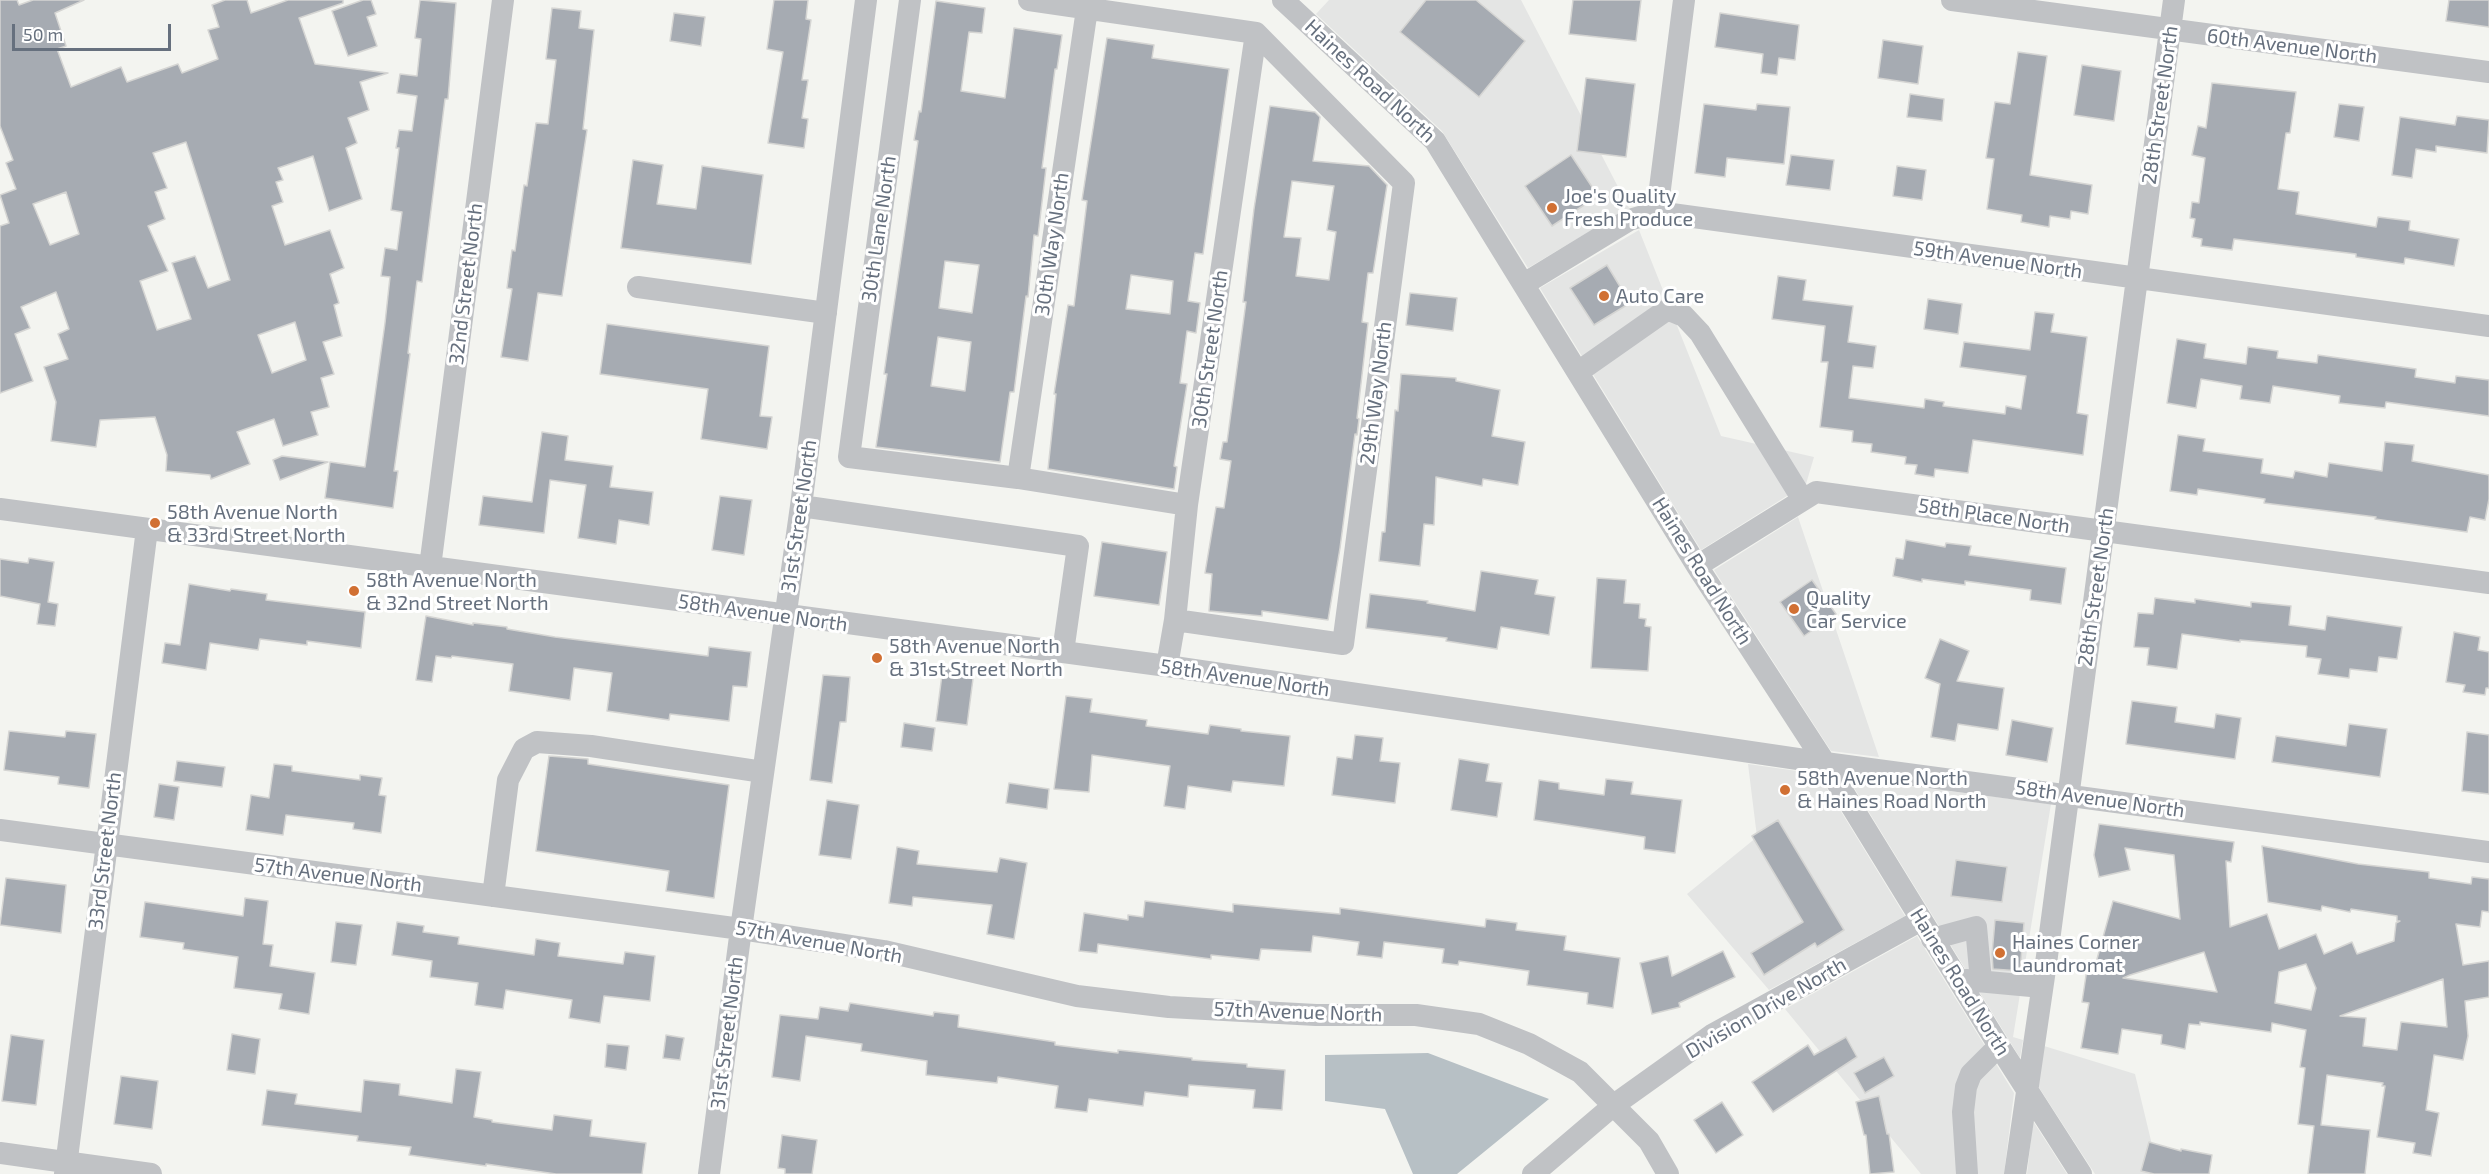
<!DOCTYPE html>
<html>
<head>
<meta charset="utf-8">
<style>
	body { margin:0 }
	#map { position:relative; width:2489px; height:1174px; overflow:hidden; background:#f3f4f0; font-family:"Exo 2",sans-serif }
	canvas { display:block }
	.scale { position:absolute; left:12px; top:24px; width:159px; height:27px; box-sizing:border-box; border:3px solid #66707e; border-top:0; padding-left:8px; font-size:18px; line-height:21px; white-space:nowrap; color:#66707e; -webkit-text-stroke:4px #fff; paint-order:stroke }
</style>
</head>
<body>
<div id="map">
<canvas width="2489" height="1174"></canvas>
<div class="scale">50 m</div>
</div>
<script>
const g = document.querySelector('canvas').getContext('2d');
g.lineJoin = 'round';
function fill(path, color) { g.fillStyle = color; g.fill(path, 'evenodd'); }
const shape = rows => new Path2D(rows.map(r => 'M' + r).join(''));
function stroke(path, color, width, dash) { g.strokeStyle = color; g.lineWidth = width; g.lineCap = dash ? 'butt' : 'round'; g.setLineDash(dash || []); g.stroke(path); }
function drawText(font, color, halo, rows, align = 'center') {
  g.font = font + ' "Exo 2",sans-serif'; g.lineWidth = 6; g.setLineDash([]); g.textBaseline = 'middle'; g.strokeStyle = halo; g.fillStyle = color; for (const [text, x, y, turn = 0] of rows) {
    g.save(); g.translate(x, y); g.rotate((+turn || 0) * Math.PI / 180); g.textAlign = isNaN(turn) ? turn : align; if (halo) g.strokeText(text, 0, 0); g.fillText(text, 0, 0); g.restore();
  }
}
const built = shape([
	[1329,0,1521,0,1629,208,1528,268,1442,131,1316,14],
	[1639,230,1721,436,1814,457,1806,484,1701,550,1540,288],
	[1798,517,1879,757,1831,751,1714,570],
	[1748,764,1818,774,1905,916,1769,990,1687,894,1757,837],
	[1848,778,2051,804,2013,1037,2023,1040,2020,1058],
	[1917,936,2014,1093,2004,1174,1921,1174,1785,1009],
	[2044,1046,2135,1074,2159,1174,2095,1174,2038,1086],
	[2033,1121,2067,1174,2027,1174]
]);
const water = shape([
	[1428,1053,1549,1099,1457,1174,1413,1174,1385,1109,1325,1101,1325,1055]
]);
const building = shape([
	[0,0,17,0,19,5,33,0,84,0,55,13,66,46,57,49,71,87,121,67,127,82,178,64,182,73,218,59,208,30,219,27,212,5,225,0,247,0,251,13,288,0,343,0,343,3,299,18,315,64,388,73,360,82,369,110,348,118,357,143,346,148,362,199,329,211,313,156,278,168,283,180,276,182,283,202,272,206,285,245,330,230,344,268,330,274,339,303,334,305,342,336,323,342,334,374,321,378,329,407,311,412,318,435,283,446,274,419,237,432,250,464,211,479,210,475,166,471,167,455,155,417,100,420,96,447,51,441,56,402,44,367,68,359,58,334,69,329,56,292,21,307,30,328,15,334,33,381,0,393,0,226,9,223,0,195,16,189,6,163,13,160,0,126,0,0],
	[186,142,230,280,208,288,195,256,172,263,191,319,157,330,140,281,168,271,148,226,165,219,155,192,167,188,153,153,186,142],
	[66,192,79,234,50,245,33,204,66,192],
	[295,322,306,360,272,373,258,335,295,322],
	[363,0,371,0,376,14,367,17,377,46,348,56,332,11,363,0],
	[420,0,456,3,448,99,445,99,422,282,417,281,408,353,410,354,394,471,398,471,393,508,325,498,330,462,365,467,385,323,390,277,381,276,385,248,397,250,402,212,391,210,399,148,396,148,399,130,412,131,417,96,397,93,400,74,417,76,421,39,415,38,420,0],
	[774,0,808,0,806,19,811,20,802,80,808,80,802,118,808,119,804,148,768,143,783,52,767,49,774,0],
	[1426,0,1476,0,1525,41,1479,97,1400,32,1426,0],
	[1573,0,1641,0,1636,41,1569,34,1573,0],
	[2449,0,2489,0,2489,27,2446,21,2449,0],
	[936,1,985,8,982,33,969,32,961,91,1005,98,1014,28,1062,35,1057,69,1055,69,1042,168,1046,168,1038,236,1034,235,1028,297,1026,296,1014,392,1010,392,1000,462,876,447,887,374,884,374,918,141,914,140,919,111,921,112,936,1],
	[945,261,979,265,972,313,939,308,945,261],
	[938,337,971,342,965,391,931,386,938,337],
	[552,8,581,11,579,28,594,30,583,129,587,130,562,296,538,293,528,361,501,357,512,289,507,288,512,250,515,251,524,185,527,186,536,123,548,124,556,60,546,59,552,8],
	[674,13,705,17,701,46,670,41,674,13],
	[1720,13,1799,25,1795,60,1779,58,1777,75,1761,73,1763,54,1715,47,1720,13],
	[1107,38,1154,45,1152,58,1229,69,1203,254,1195,253,1188,301,1200,303,1196,333,1187,331,1180,383,1187,384,1174,466,1177,467,1174,489,1048,469,1056,394,1054,394,1068,305,1074,306,1087,201,1082,200,1107,38],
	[1131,275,1173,281,1170,314,1126,309,1131,275],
	[1883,40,1923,46,1918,84,1878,78,1883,40],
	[2018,52,2047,56,2030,175,2092,185,2088,214,2071,211,2070,219,2050,216,2049,227,2021,222,2022,215,1987,209,1994,159,1986,158,1995,102,2010,104,2018,52],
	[2082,65,2121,71,2114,121,2074,115,2082,65],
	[1586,78,1635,84,1626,157,1577,151,1586,78],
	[2212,83,2296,92,2290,133,2286,133,2278,189,2299,192,2296,214,2376,227,2378,217,2410,221,2409,230,2459,239,2454,266,2405,258,2404,264,2356,257,2356,254,2234,239,2232,250,2201,246,2202,239,2192,237,2195,219,2190,218,2192,202,2199,203,2205,158,2192,155,2198,126,2206,128,2212,83],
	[1910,94,1944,99,1942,121,1907,117,1910,94],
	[1704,104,1756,110,1757,104,1790,107,1784,164,1727,158,1725,177,1695,173,1704,104],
	[2339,104,2364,107,2359,141,2334,137,2339,104],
	[1270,106,1315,112,1320,117,1313,161,1369,166,1387,185,1373,273,1368,273,1362,322,1368,323,1357,418,1359,419,1357,435,1355,434,1340,548,1328,620,1262,611,1262,616,1209,611,1212,574,1205,573,1216,507,1224,508,1231,461,1220,459,1223,442,1227,442,1246,302,1243,302,1254,209,1270,106],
	[1292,181,1334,186,1327,230,1336,232,1329,280,1296,276,1301,238,1284,237,1292,181],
	[2457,116,2489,120,2487,153,2436,146,2436,152,2416,149,2412,178,2392,175,2400,117,2455,125,2457,116],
	[1571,155,1598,196,1552,226,1525,186,1571,155],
	[1791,155,1834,160,1830,190,1786,185,1791,155],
	[633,160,663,165,657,204,696,209,702,166,763,175,751,264,621,248,633,160],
	[1897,166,1926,170,1922,200,1893,196,1897,166],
	[1607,265,1630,303,1594,325,1570,288,1607,265],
	[1778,276,1806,280,1803,300,1853,306,1848,342,1876,346,1873,368,1853,366,1849,398,1924,408,1925,399,1944,402,1943,406,2005,414,2006,406,2021,409,2026,376,1960,367,1964,342,2030,350,2035,312,2054,314,2051,332,2087,337,2077,413,2088,415,2083,455,1973,440,1968,473,1935,469,1934,477,1915,474,1917,465,1905,464,1906,457,1871,452,1872,444,1852,442,1853,431,1820,427,1828,362,1821,362,1825,326,1772,319,1778,276],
	[1410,293,1457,298,1453,331,1406,325,1410,293],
	[1928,299,1962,304,1958,334,1924,329,1928,299],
	[607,324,769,346,760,416,772,417,767,449,701,439,708,389,600,374,607,324],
	[2177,339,2206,344,2204,358,2246,364,2248,347,2278,351,2277,358,2317,363,2318,355,2416,369,2415,377,2455,383,2456,376,2489,380,2489,416,2386,402,2385,408,2339,403,2340,396,2273,386,2270,403,2240,399,2242,386,2201,379,2196,408,2167,403,2177,339],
	[1401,374,1456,378,1456,381,1500,390,1492,436,1525,442,1518,485,1483,479,1482,486,1436,477,1434,525,1424,524,1420,566,1379,561,1382,532,1385,532,1395,410,1398,411,1401,374],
	[542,432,568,436,565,460,613,466,610,487,653,492,649,525,619,520,616,544,578,538,586,485,550,480,544,533,479,525,483,496,532,502,542,432],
	[2178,435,2205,439,2203,451,2263,459,2261,473,2293,478,2295,471,2327,477,2329,463,2382,471,2385,442,2414,445,2412,461,2489,475,2489,499,2485,520,2470,517,2467,532,2375,519,2376,517,2264,503,2265,499,2198,489,2197,495,2170,491,2178,435],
	[282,456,328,462,280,480,273,460,282,456],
	[720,496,752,500,744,555,712,550,720,496],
	[1906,540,1945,547,1946,543,1971,546,1969,555,2066,568,2061,604,2030,600,2031,590,1965,581,1965,585,1922,579,1922,582,1893,576,1896,558,1903,559,1906,540],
	[1102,542,1167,552,1159,605,1094,596,1102,542],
	[29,558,54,562,48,602,58,604,55,626,37,624,40,604,0,596,0,559,28,563,29,558],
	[1481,571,1538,580,1535,594,1555,597,1549,635,1501,627,1497,649,1446,641,1447,638,1366,628,1370,594,1428,601,1427,603,1475,611,1481,571],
	[1597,578,1626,580,1624,603,1640,604,1639,618,1646,619,1645,626,1651,627,1648,671,1591,668,1597,578],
	[1812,580,1836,614,1804,636,1780,602,1812,580],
	[189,584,230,591,231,589,267,594,266,600,365,612,361,648,307,641,307,645,260,639,258,650,210,643,206,670,162,663,165,643,180,645,189,584],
	[2155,598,2195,603,2195,599,2251,607,2251,602,2291,606,2289,625,2325,630,2327,616,2402,627,2397,659,2379,657,2377,672,2350,669,2349,678,2318,674,2321,659,2306,657,2307,646,2240,640,2240,642,2182,634,2177,669,2147,665,2149,648,2134,647,2138,613,2153,614,2155,598],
	[426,616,473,625,473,623,507,627,507,629,555,637,708,656,709,647,751,652,747,687,733,686,729,721,670,714,669,720,607,711,612,673,574,668,570,700,509,691,513,664,452,656,451,658,436,656,432,682,416,680,426,616],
	[2454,632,2480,637,2478,650,2489,652,2489,688,2486,688,2485,695,2463,692,2465,685,2446,682,2454,632],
	[1940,639,1969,651,1957,681,2004,688,1998,730,1958,724,1955,741,1931,737,1940,684,1925,678,1940,639],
	[943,667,974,671,967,725,936,721,943,667],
	[823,675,850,677,846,722,840,722,832,783,810,780,823,675],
	[1066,696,1092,699,1090,712,1147,720,1146,726,1208,734,1210,725,1241,729,1241,731,1290,736,1284,786,1233,781,1231,792,1188,786,1185,809,1164,806,1170,766,1092,755,1089,792,1054,789,1066,696],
	[2132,701,2177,707,2175,722,2214,728,2216,714,2241,718,2235,759,2126,744,2132,701],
	[2012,720,2053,728,2047,762,2006,755,2012,720],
	[904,723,935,728,932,751,901,747,904,723],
	[2349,724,2387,729,2380,777,2272,762,2276,736,2346,746,2349,724],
	[9,731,65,737,66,731,96,734,89,788,58,784,59,777,4,770,9,731],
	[2467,732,2489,735,2489,794,2462,791,2467,732],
	[1355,735,1383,738,1380,761,1400,763,1395,803,1332,795,1337,757,1352,759,1355,735],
	[549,756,588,759,588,764,729,785,714,898,666,891,669,871,536,851,549,756],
	[1459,759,1489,764,1486,781,1502,783,1497,817,1451,810,1459,759],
	[177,761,225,767,222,787,174,781,177,761],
	[274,764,292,766,292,771,360,780,360,775,382,778,379,795,386,796,381,833,353,829,354,823,286,815,283,835,246,830,251,795,269,798,274,764],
	[1606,779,1633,782,1631,794,1682,800,1675,853,1644,849,1645,837,1534,820,1539,780,1559,783,1559,789,1604,795,1606,779],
	[1009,783,1049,789,1047,809,1006,803,1009,783],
	[159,784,179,787,174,820,154,817,159,784],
	[827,800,859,805,851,859,819,855,827,800],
	[1778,820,1844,930,1817,947,1815,943,1764,975,1751,953,1803,922,1752,836,1778,820],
	[2099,824,2234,842,2231,862,2226,861,2230,927,2267,914,2279,949,2316,934,2324,954,2352,942,2357,954,2394,941,2396,923,2400,921,2397,921,2397,916,2351,909,2350,912,2322,906,2321,911,2268,902,2262,846,2358,864,2429,872,2429,878,2471,884,2472,877,2489,879,2489,912,2482,911,2480,927,2456,924,2463,965,2489,961,2489,997,2465,1001,2468,1036,2463,1060,2434,1055,2426,1110,2439,1113,2431,1156,2413,1153,2415,1143,2377,1137,2385,1086,2382,1086,2383,1083,2327,1075,2321,1125,2370,1130,2365,1174,2308,1174,2314,1126,2298,1124,2305,1068,2300,1067,2306,1030,2272,1023,2271,1032,2200,1022,2200,1025,2189,1024,2185,1049,2161,1044,2162,1035,2122,1029,2118,1054,2081,1048,2089,1003,2082,1002,2087,969,2094,970,2113,901,2180,919,2174,855,2125,848,2130,870,2099,877,2094,855,2099,824],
	[2204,952,2217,992,2123,978,2130,975,2204,952],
	[2306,964,2316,988,2311,1010,2275,1003,2279,972,2306,964],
	[2443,979,2447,1027,2401,1022,2397,1050,2363,1046,2366,1018,2340,1016,2443,979],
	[897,847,919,851,917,864,997,872,1000,858,1027,863,1014,939,987,934,992,905,913,897,912,906,889,903,897,847],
	[1956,860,2007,867,2002,902,1951,896,1956,860],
	[6,878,66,885,61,933,0,925,6,878],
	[245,898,268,901,263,944,273,945,270,966,315,973,309,1014,279,1009,282,994,234,988,238,957,183,949,184,943,140,937,145,902,243,916,245,898],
	[1145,901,1233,912,1233,904,1340,914,1340,908,1485,927,1486,919,1517,923,1516,930,1566,936,1564,950,1620,958,1613,1008,1587,1004,1588,993,1527,985,1529,971,1459,961,1458,965,1442,963,1444,949,1384,942,1382,958,1357,955,1359,942,1313,936,1311,952,1261,949,1259,960,1211,955,1211,959,1098,944,1097,953,1079,951,1084,913,1128,920,1128,915,1143,917,1145,901],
	[1995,920,2024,923,2020,971,1993,969,1992,954,1995,920],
	[336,922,362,925,356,965,331,962,336,922],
	[397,922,424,926,423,932,459,937,458,944,534,955,536,939,560,943,558,956,623,964,625,952,655,956,650,1001,604,996,600,1023,569,1018,572,1000,506,990,503,1009,475,1005,478,983,430,977,432,961,392,955,397,922],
	[1723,951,1735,977,1679,1003,1680,1007,1652,1014,1640,963,1668,956,1672,976,1723,951],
	[850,1003,933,1016,934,1012,959,1015,958,1027,1055,1042,1055,1045,1118,1053,1118,1050,1192,1058,1192,1060,1247,1064,1247,1067,1285,1070,1282,1110,1253,1108,1255,1090,1189,1085,1188,1097,1145,1092,1143,1106,1089,1099,1087,1112,1055,1108,1058,1086,998,1077,997,1083,926,1075,927,1061,861,1051,862,1044,806,1036,800,1081,772,1077,780,1015,818,1019,820,1007,848,1011,850,1003],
	[232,1034,260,1039,255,1074,227,1070,232,1034],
	[11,1035,44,1040,36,1105,2,1101,11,1035],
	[666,1035,684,1038,680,1060,663,1058,666,1035],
	[1846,1037,1857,1057,1773,1112,1752,1082,1808,1045,1814,1055,1846,1037],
	[607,1044,629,1046,626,1070,605,1067,607,1044],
	[1884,1057,1894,1076,1865,1093,1854,1073,1884,1057],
	[456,1069,481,1072,474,1117,492,1120,492,1122,552,1130,554,1115,592,1120,590,1136,646,1143,642,1174,556,1174,486,1164,486,1166,409,1155,411,1147,357,1141,358,1136,262,1125,267,1090,297,1094,295,1104,361,1112,364,1080,400,1084,399,1095,452,1103,456,1069],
	[121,1076,158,1081,152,1129,114,1124,121,1076],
	[1879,1096,1887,1134,1889,1134,1894,1172,1870,1174,1866,1135,1864,1135,1856,1102,1879,1096],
	[1722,1102,1743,1135,1716,1153,1694,1120,1722,1102],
	[782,1135,817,1140,812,1174,785,1174,785,1169,778,1168,782,1135],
	[2149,1142,2181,1151,2181,1149,2212,1155,2209,1174,2154,1174,2141,1171,2149,1142]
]);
const minor = shape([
	[910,0,849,457,1018,478,1187,505],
	[1029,0,1256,33],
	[1283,0,1435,141,1697,566,1825,763,1999,1046,2081,1174],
	[1952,0,2489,72],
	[1657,212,1684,0],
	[1524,284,1629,220,1657,212,2489,326],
	[638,287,826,313],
	[1578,372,1665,311,1672,311,1684,316,1700,333,1803,500],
	[1018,478,1087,9],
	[801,506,1078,546,1063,652],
	[0,509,1167,666,1825,763,2489,852],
	[1697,566,1816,492,2489,583],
	[430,567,503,0],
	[1175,620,1343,644,1404,183,1256,33],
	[1167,666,1175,620,1187,505,1256,33],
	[0,830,741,929,884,951,1077,996,1169,1007,1316,1015,1416,1015,1479,1024,1529,1044,1580,1072,1649,1141,1668,1174],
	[493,896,508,780,524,749,537,742,591,746,763,772],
	[1932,939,1976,927,1981,981],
	[1966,980,2042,987],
	[0,1153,151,1174],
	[65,1174,147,529],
	[709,1174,741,929,801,506,866,0],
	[1533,1174,1614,1105,1712,1035,1921,920],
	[1967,1174,1963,1112,1966,1087,1971,1074,1999,1046],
	[2015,1174,2047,956,2174,0]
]);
const markers = [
	[1552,208,6,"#d17033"],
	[1604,296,6,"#d17033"],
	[155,523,6,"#d17033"],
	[354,591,6,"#d17033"],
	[1794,609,6,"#d17033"],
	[877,658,6,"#d17033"],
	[1785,790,6,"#d17033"],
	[2000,953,6,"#d17033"]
];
const streetNames = [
	["60th Avenue North",2292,46,7],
	["Haines Road North",1370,81,43],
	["28th Street North",2160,105,-82],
	["30th Lane North",879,229,-82],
	["30th Way North",1052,244,-82],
	["59th Avenue North",1998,260,8],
	["32nd Street North",466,284,-83],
	["30th Street North",1210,349,-82],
	["29th Way North",1376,393,-83],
	["31st Street North",799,516,-82],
	["58th Place North",1994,516,8],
	["Haines Road North",1702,571,58],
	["28th Street North",2096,587,-82],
	["58th Avenue North",763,613,8],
	["58th Avenue North",1245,678,8],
	["58th Avenue North",2100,799,8],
	["33rd Street North",105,851,-83],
	["57th Avenue North",338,875,7],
	["57th Avenue North",819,942,10],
	["Haines Road North",1960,982,58],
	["Division Drive North",1766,1008,-30],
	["57th Avenue North",1298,1012,2],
	["31st Street North",727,1033,-83]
];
const poiNames = [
	["Joe's Quality",1564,196],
	["Fresh Produce",1564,219],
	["Auto Care",1616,296],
	["58th Avenue North",167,512],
	["& 33rd Street North",167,535],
	["58th Avenue North",366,580],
	["& 32nd Street North",366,603],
	["Quality",1806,598],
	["Car Service",1806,621],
	["58th Avenue North",889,646],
	["& 31st Street North",889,669],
	["58th Avenue North",1797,778],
	["& Haines Road North",1797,801],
	["Haines Corner",2012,942],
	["Laundromat",2012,965]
];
fill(built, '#e4e5e4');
fill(water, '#b7c0c5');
fill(building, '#a6abb2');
stroke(building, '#d5d5d3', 1.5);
stroke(minor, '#c0c2c5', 22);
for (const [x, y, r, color] of markers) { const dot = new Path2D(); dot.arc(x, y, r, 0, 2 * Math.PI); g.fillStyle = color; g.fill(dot); stroke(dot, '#fff', 2); }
drawText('20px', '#66707e', '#fff', streetNames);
drawText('20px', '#66707e', '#fff', poiNames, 'left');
</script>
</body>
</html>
